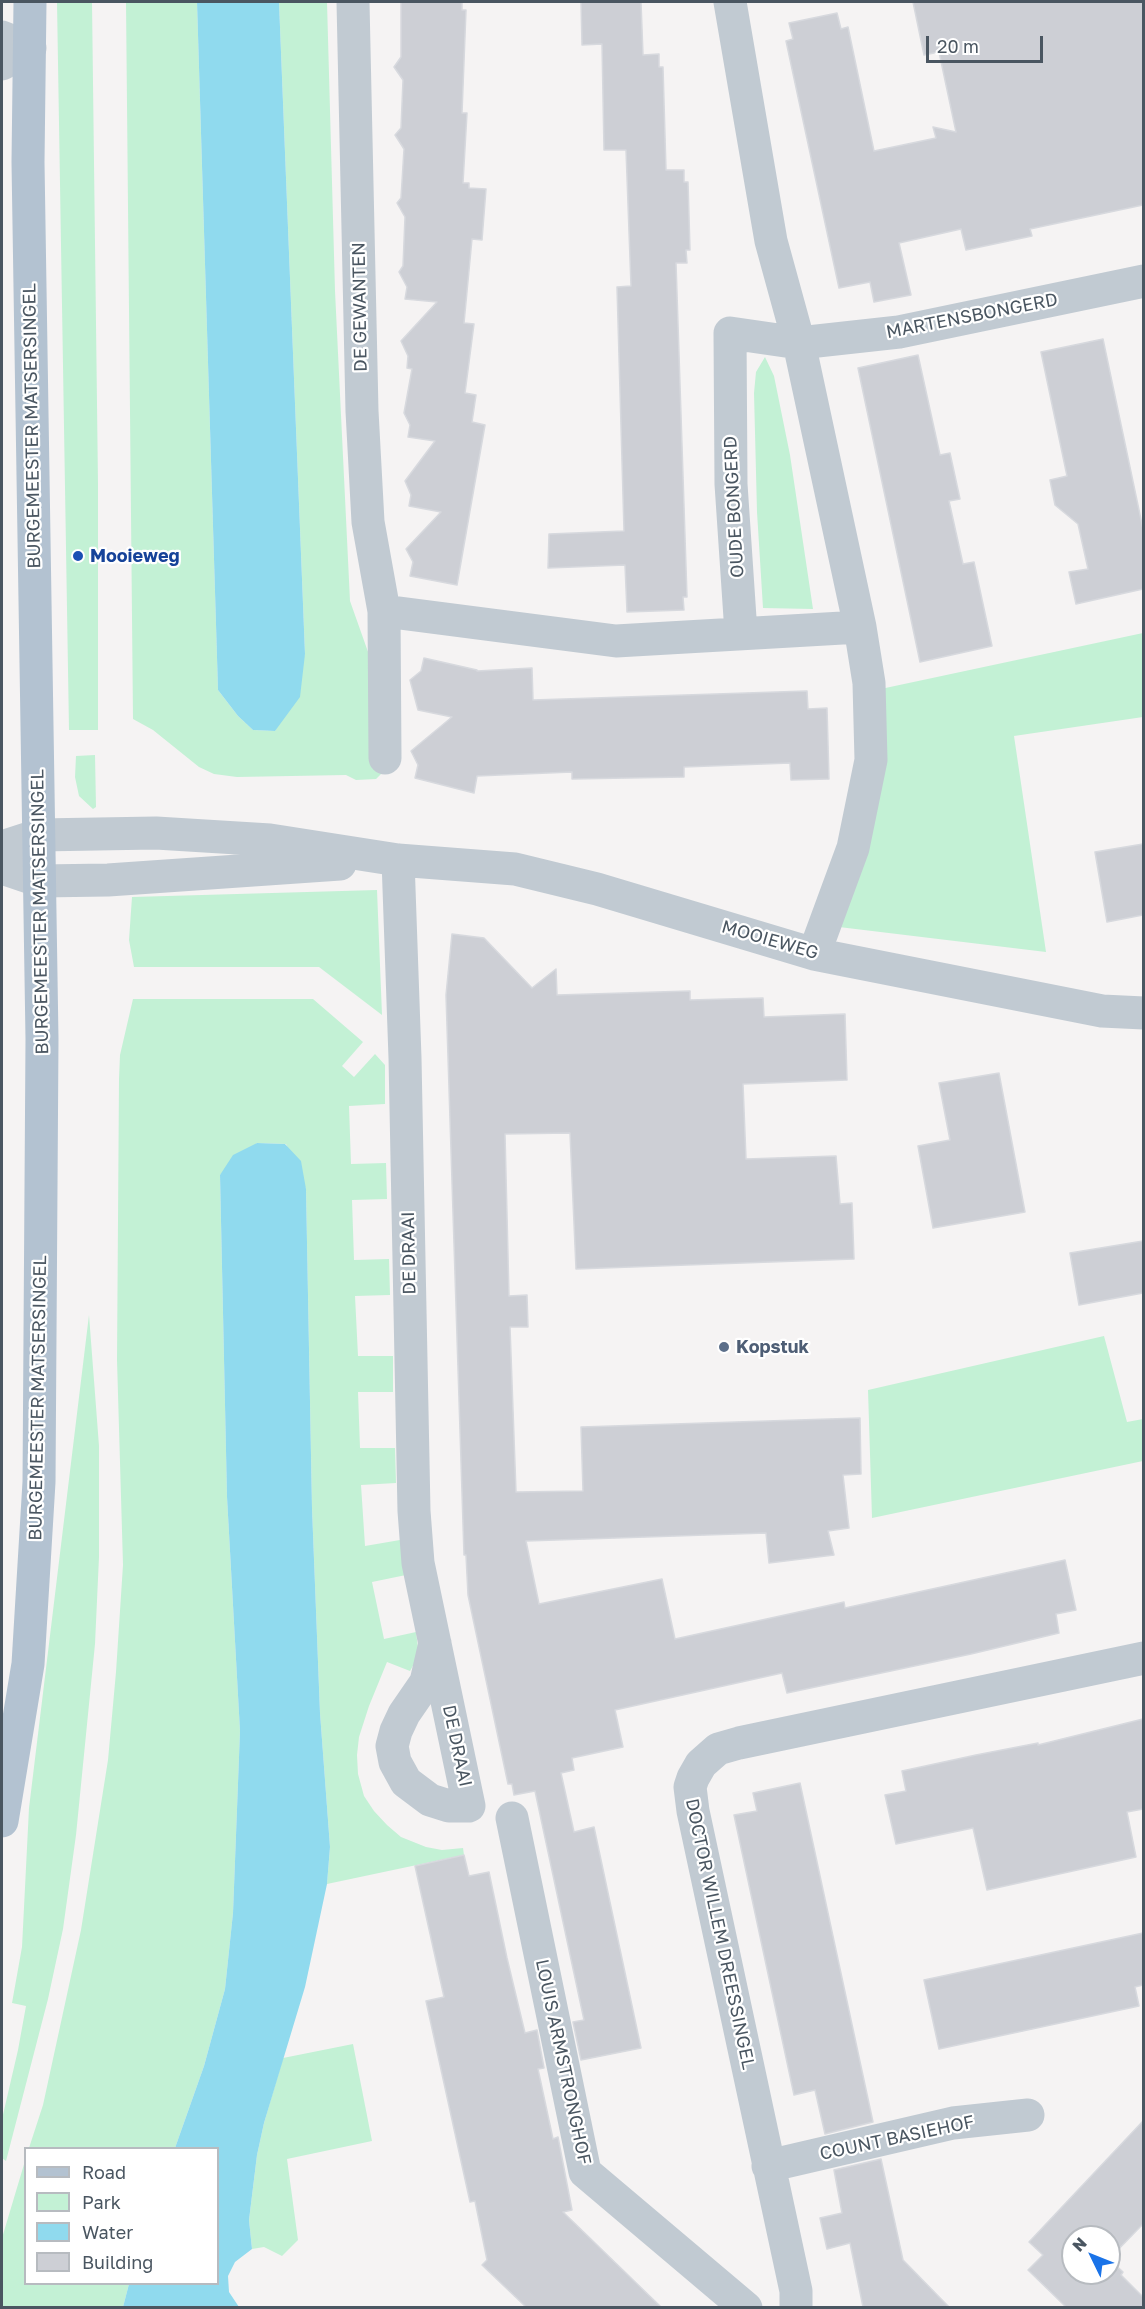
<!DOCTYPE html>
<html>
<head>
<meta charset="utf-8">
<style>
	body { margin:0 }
	#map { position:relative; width:1145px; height:2309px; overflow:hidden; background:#f5f3f3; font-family:"Golos Text",sans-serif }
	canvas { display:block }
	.frame { position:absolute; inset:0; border:3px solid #4a5661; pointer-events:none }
	.legend { position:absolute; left:24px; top:2147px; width:195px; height:138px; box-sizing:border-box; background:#fff; border:2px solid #b7bbc0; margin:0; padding:8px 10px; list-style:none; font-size:18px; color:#4a5661 }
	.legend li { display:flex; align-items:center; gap:12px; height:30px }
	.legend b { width:30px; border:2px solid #b7bbc0 }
	.north { position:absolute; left:1061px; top:2225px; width:60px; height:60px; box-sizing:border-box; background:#fff; border:2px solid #b7bbc0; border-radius:50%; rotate:313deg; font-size:16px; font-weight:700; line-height:24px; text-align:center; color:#4a5661 }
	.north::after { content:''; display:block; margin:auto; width:21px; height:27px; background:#1a73e8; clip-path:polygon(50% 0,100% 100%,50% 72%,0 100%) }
	.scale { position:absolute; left:926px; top:36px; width:117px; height:27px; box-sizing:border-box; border:3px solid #4a5661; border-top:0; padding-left:8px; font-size:18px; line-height:21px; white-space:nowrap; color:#4a5661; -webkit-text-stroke:4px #fff; paint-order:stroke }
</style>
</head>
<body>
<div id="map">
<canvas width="1145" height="2309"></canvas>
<div class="frame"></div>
<ul class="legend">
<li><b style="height:8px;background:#b3c2d1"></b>Road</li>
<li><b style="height:16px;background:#c3f1d5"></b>Park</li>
<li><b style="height:16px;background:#90daee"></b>Water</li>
<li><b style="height:16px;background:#cdcfd5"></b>Building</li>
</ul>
<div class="north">N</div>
<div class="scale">20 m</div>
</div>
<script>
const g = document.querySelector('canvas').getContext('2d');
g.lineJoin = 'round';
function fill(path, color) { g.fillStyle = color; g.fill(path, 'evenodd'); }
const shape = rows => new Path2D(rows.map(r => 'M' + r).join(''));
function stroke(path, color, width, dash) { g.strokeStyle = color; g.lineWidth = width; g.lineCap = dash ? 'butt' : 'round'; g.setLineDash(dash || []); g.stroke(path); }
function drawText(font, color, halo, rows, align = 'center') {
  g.font = font + ' "Golos Text",sans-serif'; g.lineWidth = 4.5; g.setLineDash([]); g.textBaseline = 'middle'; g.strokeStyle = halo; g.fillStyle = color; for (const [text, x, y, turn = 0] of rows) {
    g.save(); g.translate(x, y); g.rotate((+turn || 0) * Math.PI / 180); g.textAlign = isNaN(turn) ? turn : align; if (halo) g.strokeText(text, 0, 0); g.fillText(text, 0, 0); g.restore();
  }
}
const green = shape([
	[57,2,92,2,98,484,98,730,69,730],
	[126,2,197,2,218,690,238,716,253,730,275,731,305,654,279,2,327,2,335,291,350,601,373,666,381,774,376,779,356,780,346,775,237,777,214,774,199,767,153,730,133,719],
	[765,357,774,376,790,455,813,609,763,608,757,512,754,393,756,372],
	[1143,633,1143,717,1014,736,1046,952,839,927,876,690],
	[95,755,96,807,93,809,79,796,75,777,76,756],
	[377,890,382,1015,319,967,134,967,129,940,132,897],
	[133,999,313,999,363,1042,342,1066,354,1077,375,1054,385,1065,385,1104,349,1106,351,1164,386,1163,387,1199,352,1200,354,1260,389,1259,390,1295,355,1296,358,1356,393,1356,393,1392,358,1392,360,1448,395,1448,396,1483,361,1485,365,1546,400,1540,406,1575,372,1582,384,1639,416,1632,419,1655,410,1671,387,1662,369,1706,359,1737,357,1755,358,1774,364,1796,374,1811,387,1825,401,1837,426,1847,442,1850,463,1848,464,1855,327,1884,330,1847,320,1713,312,1508,306,1189,286,1144,257,1143,220,1175,227,1497,240,1731,233,1913,225,1989,204,2066,175,2148,29,2148,43,2105,81,1930,108,1760,116,1672,123,1565,117,1360,119,1079,120,1055],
	[89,1315,99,1446,99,1557,95,1644,76,1835,63,1929,48,1999,6,2161,2,2158,2,2119,18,2050,26,2006,12,2003,22,1947,29,1808],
	[1104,1336,1127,1422,1143,1419,1143,1461,872,1518,868,1390],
	[353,2044,372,2141,287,2159,298,2240,282,2256,264,2247,252,2249,249,2220,257,2155,264,2123,283,2058],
	[25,2161,26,2284,129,2284,123,2307,2,2307,2,2238]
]);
const water = shape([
	[197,2,279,2,305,654,300,697,275,731,253,730,238,716,218,690],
	[257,1143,285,1144,301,1161,306,1189,312,1508,320,1713,330,1847,327,1884,305,1987,264,2123,257,2155,249,2220,252,2249,235,2262,228,2276,229,2292,239,2307,123,2307,129,2284,218,2284,218,2148,175,2148,204,2066,225,1989,233,1913,240,1731,227,1497,220,1175,233,1155]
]);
const building = shape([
	[401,2,462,2,462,10,466,10,462,113,467,113,463,183,469,183,469,188,486,189,482,240,472,239,464,323,474,324,465,393,476,395,472,422,485,425,457,585,410,576,413,562,406,549,441,512,409,506,411,495,405,481,435,441,408,437,410,425,404,413,412,369,407,368,408,356,401,341,437,302,405,299,407,287,399,272,403,266,405,217,397,203,401,198,404,149,395,135,401,128,403,80,394,67,401,57,401,2],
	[581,2,641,2,643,55,659,54,659,67,663,67,666,170,684,170,684,182,688,182,690,250,686,250,687,263,676,263,687,597,683,597,684,610,627,612,625,565,548,568,549,534,624,531,617,287,631,286,626,150,604,150,602,44,582,45,581,2],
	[913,2,1143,2,1143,205,1030,229,1032,236,966,250,961,229,899,243,911,295,874,302,870,282,839,288,786,41,793,39,789,23,837,13,841,29,848,27,874,151,936,138,933,127,956,132,939,52,924,55,913,2],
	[1103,339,1143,529,1143,589,1076,604,1069,572,1088,569,1078,524,1055,505,1050,480,1067,476,1041,352,1103,339],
	[918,355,940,455,950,453,960,499,949,501,963,564,974,562,992,646,920,662,858,368,918,355],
	[424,658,477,670,477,671,532,668,533,700,807,691,808,709,827,708,829,779,791,780,790,763,684,767,684,777,572,779,572,772,477,776,474,793,415,778,418,765,411,751,452,717,418,710,410,680,421,671,424,658],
	[1143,844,1143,915,1107,922,1095,852,1143,844],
	[452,934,484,938,532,988,556,969,557,995,690,991,690,1000,763,998,764,1017,845,1014,847,1080,743,1084,746,1159,836,1156,840,1204,852,1203,854,1259,576,1269,570,1133,505,1134,509,1296,527,1295,528,1327,510,1327,516,1492,583,1491,581,1427,860,1418,861,1474,843,1475,849,1528,828,1531,834,1555,769,1563,766,1533,526,1541,539,1604,662,1579,675,1639,844,1602,845,1608,1065,1560,1076,1610,1056,1614,1059,1633,971,1654,787,1693,782,1673,615,1710,623,1747,572,1758,574,1770,561,1773,574,1832,594,1827,641,2048,581,2060,573,2022,584,2020,535,1791,514,1795,512,1784,508,1784,468,1595,466,1555,464,1555,446,995,452,934],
	[999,1073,1025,1212,933,1228,918,1146,950,1140,939,1083,999,1073],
	[1143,1241,1143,1293,1079,1305,1070,1253,1143,1241],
	[1143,1719,1143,1809,1127,1812,1136,1857,987,1890,973,1828,896,1844,885,1795,906,1791,902,1771,976,1755,1038,1743,1038,1745,1143,1719],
	[800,1783,873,2122,825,2134,815,2090,794,2095,734,1815,757,1811,753,1793,800,1783],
	[464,1855,469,1876,489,1872,507,1958,525,2033,537,2030,544,2068,538,2069,553,2139,558,2137,572,2210,563,2212,661,2307,526,2307,482,2265,487,2260,475,2201,470,2202,426,2001,444,1997,415,1866,464,1855],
	[1143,1933,1143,1985,1135,1987,1139,2006,939,2049,924,1980,1143,1933],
	[1143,2121,1143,2224,1109,2259,1123,2272,1121,2275,1143,2297,1143,2307,1066,2307,1028,2270,1043,2255,1029,2242,1143,2121],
	[1073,2237,1109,2237,1109,2273,1073,2273,1073,2237],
	[881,2159,903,2260,949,2307,863,2307,850,2243,827,2249,820,2218,842,2213,834,2170,881,2159]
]);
const minor = shape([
	[353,2,362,411,368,522,384,611,385,758],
	[2,37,30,48,2,64],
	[384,611,616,641,860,627,799,343,771,241,730,2],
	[741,633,731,484,730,333,799,343,899,332,1144,281],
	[2,847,39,835,156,833,270,840,398,860,515,869,597,889,814,954,1102,1011,1144,1013],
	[398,860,405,1058,414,1511,418,1563,469,1806,449,1806,430,1800,406,1782,395,1762,392,1746,396,1731,404,1714,426,1682,435,1643],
	[2,868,40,881,108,880,340,864],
	[814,954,853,848,871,760,869,683,860,627],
	[512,1818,585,2172,746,2308],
	[768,2166,953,2123,1028,2115],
	[796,2308,796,2291,693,1811,690,1787,693,1778,701,1764,718,1749,739,1743,1144,1658]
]);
const major = shape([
	[2,1821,28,1664,39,1482,42,1039,28,162,30,2]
]);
const markers = [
	[78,556,6,"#1a4fb4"],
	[724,1347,6,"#5c6f8a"]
];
const streetNames = [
	["DE GEWANTEN",360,307,-91],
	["MARTENSBONGERD",972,316,-11],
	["BURGEMEESTER MATSERSINGEL",32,426,-91],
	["OUDE BONGERD",734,507,-93],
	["BURGEMEESTER MATSERSINGEL",40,912,-91],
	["MOOIEWEG",770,940,16],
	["DE DRAAI",409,1253,-91],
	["BURGEMEESTER MATSERSINGEL",38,1398,-89],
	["DE DRAAI",457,1746,78],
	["DOCTOR WILLEM DREESSINGEL",720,1934,78],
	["LOUIS ARMSTRONGHOF",563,2062,78],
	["COUNT BASIEHOF",897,2138,-12]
];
const transitNames = [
	["Mooieweg",90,556]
];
const serviceNames = [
	["Kopstuk",736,1347]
];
fill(green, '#c3f1d5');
fill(water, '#90daee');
fill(building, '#cdcfd5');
stroke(building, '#d7d9de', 1.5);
stroke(minor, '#c1cad2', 33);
stroke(major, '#b3c2d1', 33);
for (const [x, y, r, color] of markers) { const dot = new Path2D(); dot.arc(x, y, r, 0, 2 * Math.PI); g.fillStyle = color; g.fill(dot); stroke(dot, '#fff', 2); }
drawText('18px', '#4a5661', '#fff', streetNames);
drawText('bold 18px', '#164399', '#fff', transitNames, 'left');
drawText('bold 18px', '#4e5e75', '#fff', serviceNames, 'left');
</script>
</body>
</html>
